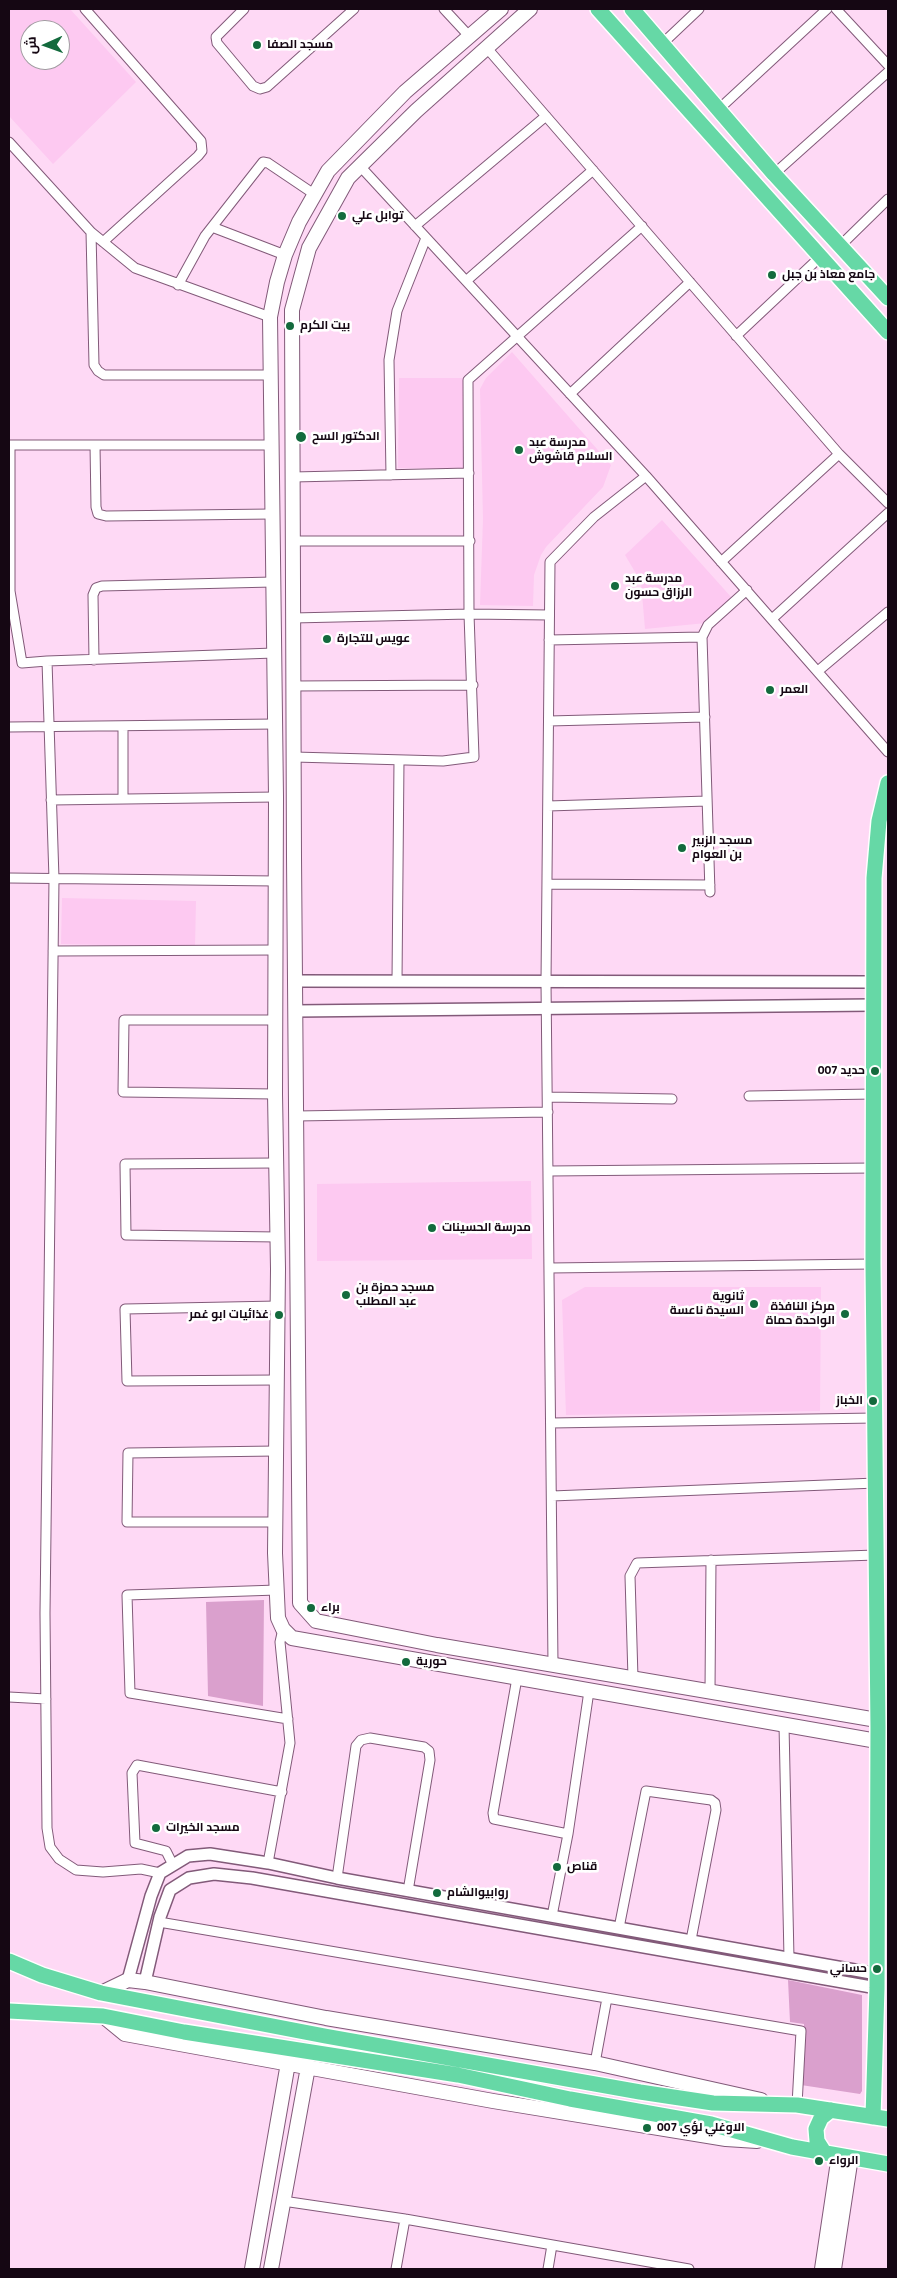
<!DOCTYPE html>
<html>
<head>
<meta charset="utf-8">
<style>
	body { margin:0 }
	#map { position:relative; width:897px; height:2278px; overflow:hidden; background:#fed9f5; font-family:"Titillium Web",Cairo,sans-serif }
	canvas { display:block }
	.frame { position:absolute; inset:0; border:10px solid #150713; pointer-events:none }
	.north { position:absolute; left:20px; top:20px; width:50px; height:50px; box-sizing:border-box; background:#fff; border:1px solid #a19ca1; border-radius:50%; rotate:268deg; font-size:14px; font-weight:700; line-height:20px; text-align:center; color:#150713 }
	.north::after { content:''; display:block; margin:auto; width:18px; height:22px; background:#136a3d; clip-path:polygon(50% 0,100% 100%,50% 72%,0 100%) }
</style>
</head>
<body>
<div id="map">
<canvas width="897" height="2278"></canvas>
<div class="frame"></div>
<div class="north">ش</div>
</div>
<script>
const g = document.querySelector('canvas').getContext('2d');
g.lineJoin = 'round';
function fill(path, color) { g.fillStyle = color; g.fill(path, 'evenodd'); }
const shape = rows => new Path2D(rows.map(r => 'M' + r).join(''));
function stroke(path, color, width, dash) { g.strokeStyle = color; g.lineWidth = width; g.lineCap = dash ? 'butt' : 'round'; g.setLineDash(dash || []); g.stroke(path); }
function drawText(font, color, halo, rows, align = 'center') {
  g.font = font + ' "Titillium Web",Cairo,sans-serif'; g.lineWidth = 5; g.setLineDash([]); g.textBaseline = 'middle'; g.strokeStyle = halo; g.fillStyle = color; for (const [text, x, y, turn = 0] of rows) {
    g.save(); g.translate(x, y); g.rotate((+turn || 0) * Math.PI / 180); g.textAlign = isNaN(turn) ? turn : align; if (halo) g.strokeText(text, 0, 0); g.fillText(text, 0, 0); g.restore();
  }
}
const built = shape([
	[9,9,70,9,136,82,53,164,9,116],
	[30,30,60,30,60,60,30,60],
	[512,352,611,465,603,487,546,547,541,555,534,575,533,606,480,605,483,519,480,389,486,378],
	[399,378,463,378,463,469,398,468],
	[662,520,732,598,706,623,645,629,641,582,625,555],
	[62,898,196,901,195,947,61,944],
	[531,1181,532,1259,317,1261,317,1184],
	[585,1287,821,1287,820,1411,566,1415,562,1300]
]);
const green = shape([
	[264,1600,263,1706,208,1696,206,1602],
	[788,1980,862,1995,862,2091,860,2094,801,2085,804,2024,790,2022]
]);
const minor = shape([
	[85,9,201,141,202,151,198,156,103,242],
	[244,9,216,37,217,43,253,86,260,89,267,87,354,9],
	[444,9,470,37],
	[836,9,888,65],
	[662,44,699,9],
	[486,47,839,454],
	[719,109,827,9],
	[9,142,91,232,135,268,270,317],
	[359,165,646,476,888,752],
	[774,174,888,72],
	[415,226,546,116],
	[212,227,285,255],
	[91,232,94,365,98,371,104,375,271,375],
	[839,247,888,199],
	[466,281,593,170],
	[178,285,205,236,263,162,268,163,314,194],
	[736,336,820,257],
	[570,394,690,282],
	[9,445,271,445],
	[10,445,10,591,22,663,47,661,54,879,45,1613,47,1828,50,1847,59,1859,76,1870,103,1872,141,1869,160,1873],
	[95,445,96,507,98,514,106,516,272,514],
	[391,475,389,360,397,311,426,238],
	[293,477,469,473],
	[293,541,470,541],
	[721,562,839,454,888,503],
	[293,618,469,614,549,615],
	[772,619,888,513],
	[549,640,702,637],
	[94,660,93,595,96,588,102,586,273,582],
	[47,661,274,653],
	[818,671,888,612],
	[293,686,473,685],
	[549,721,705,717],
	[9,727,276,724],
	[294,757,443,761,474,757,469,614,468,380,642,226],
	[123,798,123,726],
	[51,800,276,797],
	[548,806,707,801],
	[9,878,276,881],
	[547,884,710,885],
	[710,892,702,637,708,625,747,590],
	[53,951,276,950],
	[397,981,399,760],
	[275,1094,123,1092,124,1020,276,1020],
	[749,1096,874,1094],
	[548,1097,672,1099],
	[296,1116,548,1112],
	[276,1163,125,1164,126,1235,278,1237],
	[549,1171,874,1168],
	[550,1268,873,1264],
	[277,1380,127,1381,125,1309,278,1306],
	[551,1423,875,1418],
	[552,1496,876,1483],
	[275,1522,127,1522,128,1453,276,1451],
	[277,1590,127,1595,130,1693,288,1719],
	[553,1664,546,982,550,562,594,517,646,476],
	[517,1678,493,1813,494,1819,568,1834],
	[633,1678,630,1576,637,1563,876,1555],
	[710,1691,711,1560],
	[9,1697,46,1699],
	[784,1725,789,1958],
	[268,1863,290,1743,280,1642,283,1629],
	[173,1865,166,1851,135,1843,132,1773,137,1765,282,1792],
	[337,1878,356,1746,361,1740,370,1738,424,1747,429,1751,430,1760,408,1891],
	[552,1916,568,1834,589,1691],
	[159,1922,801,2031,797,2105],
	[619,1928,646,1791,711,1800,715,1803,716,1810,691,1940],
	[595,2063,607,1998],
	[283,2201,405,2219,689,2269],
	[396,2269,405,2219],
	[548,2269,552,2245]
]);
const tertiary = shape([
	[295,981,873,982],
	[295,1011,873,1005],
	[128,1980,151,1896,160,1873,188,1856,210,1854,268,1863,337,1878,877,1974],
	[145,1982,160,1917,170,1890,189,1878,214,1874,252,1878,877,1988]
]);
const secondary = shape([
	[501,9,405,92,328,171,299,222,285,255,277,282,270,317,276,797,275,1094,278,1269,275,1553,278,1618,283,1629,292,1638,877,1741],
	[530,9,416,111,348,178,309,248,292,310,294,857,300,1603,316,1621,437,1645,877,1720],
	[101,1993,128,1980,145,1982,326,2018,595,2063,761,2100],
	[103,2016,125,2034,493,2101,726,2139,757,2141],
	[252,2269,288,2063],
	[271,2269,308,2067],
	[822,2269,839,2155],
	[834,2269,851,2157]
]);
const primary = shape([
	[598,9,888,332],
	[632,9,774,174,888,298],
	[9,1961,42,1975,101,1993,325,2036,640,2092,713,2103,797,2105,888,2119],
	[9,2011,103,2016,184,2032,458,2075,570,2099,711,2124,792,2147,888,2164],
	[873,2117,877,1988,878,1727,873,1264,874,878,879,821,888,783],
	[824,2152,817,2141,816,2129,821,2118,831,2110]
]);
const markers = [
	[257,45,5,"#136a3d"],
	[342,216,5,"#136a3d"],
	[772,275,5,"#136a3d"],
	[290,326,5,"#136a3d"],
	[301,437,6,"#136a3d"],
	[519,450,5,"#136a3d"],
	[615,586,5,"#136a3d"],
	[327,639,5,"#136a3d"],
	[770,690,5,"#136a3d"],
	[682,848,5,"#136a3d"],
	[875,1071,5,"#136a3d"],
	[432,1228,5,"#136a3d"],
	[346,1295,5,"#136a3d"],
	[754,1304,5,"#136a3d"],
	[845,1314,5,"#136a3d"],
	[279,1315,5,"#136a3d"],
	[873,1401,5,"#136a3d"],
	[311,1608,5,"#136a3d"],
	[406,1662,5,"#136a3d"],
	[156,1828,5,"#136a3d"],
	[557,1867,5,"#136a3d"],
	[437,1893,5,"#136a3d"],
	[877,1969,5,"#136a3d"],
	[647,2128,5,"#136a3d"],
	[819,2161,5,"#136a3d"]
];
const poiNames = [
	["مسجد الصفا",267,45],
	["توابل علي",352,216],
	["جامع معاذ بن جبل",782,275],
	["بيت الكرم",300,326],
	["الدكتور السح",312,437],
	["مدرسة عبد",529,443],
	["السلام قاشوش",529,457],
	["مدرسة عبد",625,579],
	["الرزاق حسون",625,593],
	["عويس للتجارة",337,639],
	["العمر",780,690],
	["مسجد الزبير",692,841],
	["بن العوام",692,855],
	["حديد 007",865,1071,"right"],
	["مدرسة الحسينات",442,1228],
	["مسجد حمزة بن",356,1288],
	["عبد المطلب",356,1302],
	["ثانوية",744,1297,"right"],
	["السيدة ناعسة",744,1311,"right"],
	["مركز النافذة",835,1307,"right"],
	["الواحدة حماة",835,1321,"right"],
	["غذائيات ابو غمر",269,1315,"right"],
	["الخباز",863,1401,"right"],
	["براء",321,1608],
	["حورية",416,1662],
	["مسجد الخيرات",166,1828],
	["قناص",567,1867],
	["روابيوالشام",447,1893],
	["حساني",867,1969,"right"],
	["الاوغلي لؤي 007",657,2128],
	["الرواء",829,2161]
];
fill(built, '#fdc9f1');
fill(green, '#daa0cd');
stroke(minor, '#825a79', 11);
stroke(tertiary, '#825a79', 14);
stroke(secondary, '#825a79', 16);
stroke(primary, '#fff', 18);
stroke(minor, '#fff', 9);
stroke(tertiary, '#fff', 11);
stroke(secondary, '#fff', 14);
stroke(primary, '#66d8a6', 15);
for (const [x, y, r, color] of markers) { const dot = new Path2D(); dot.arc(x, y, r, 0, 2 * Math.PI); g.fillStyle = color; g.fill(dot); stroke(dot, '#fff', 2); }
drawText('bold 12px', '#150713', '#fff', poiNames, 'left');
</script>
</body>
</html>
